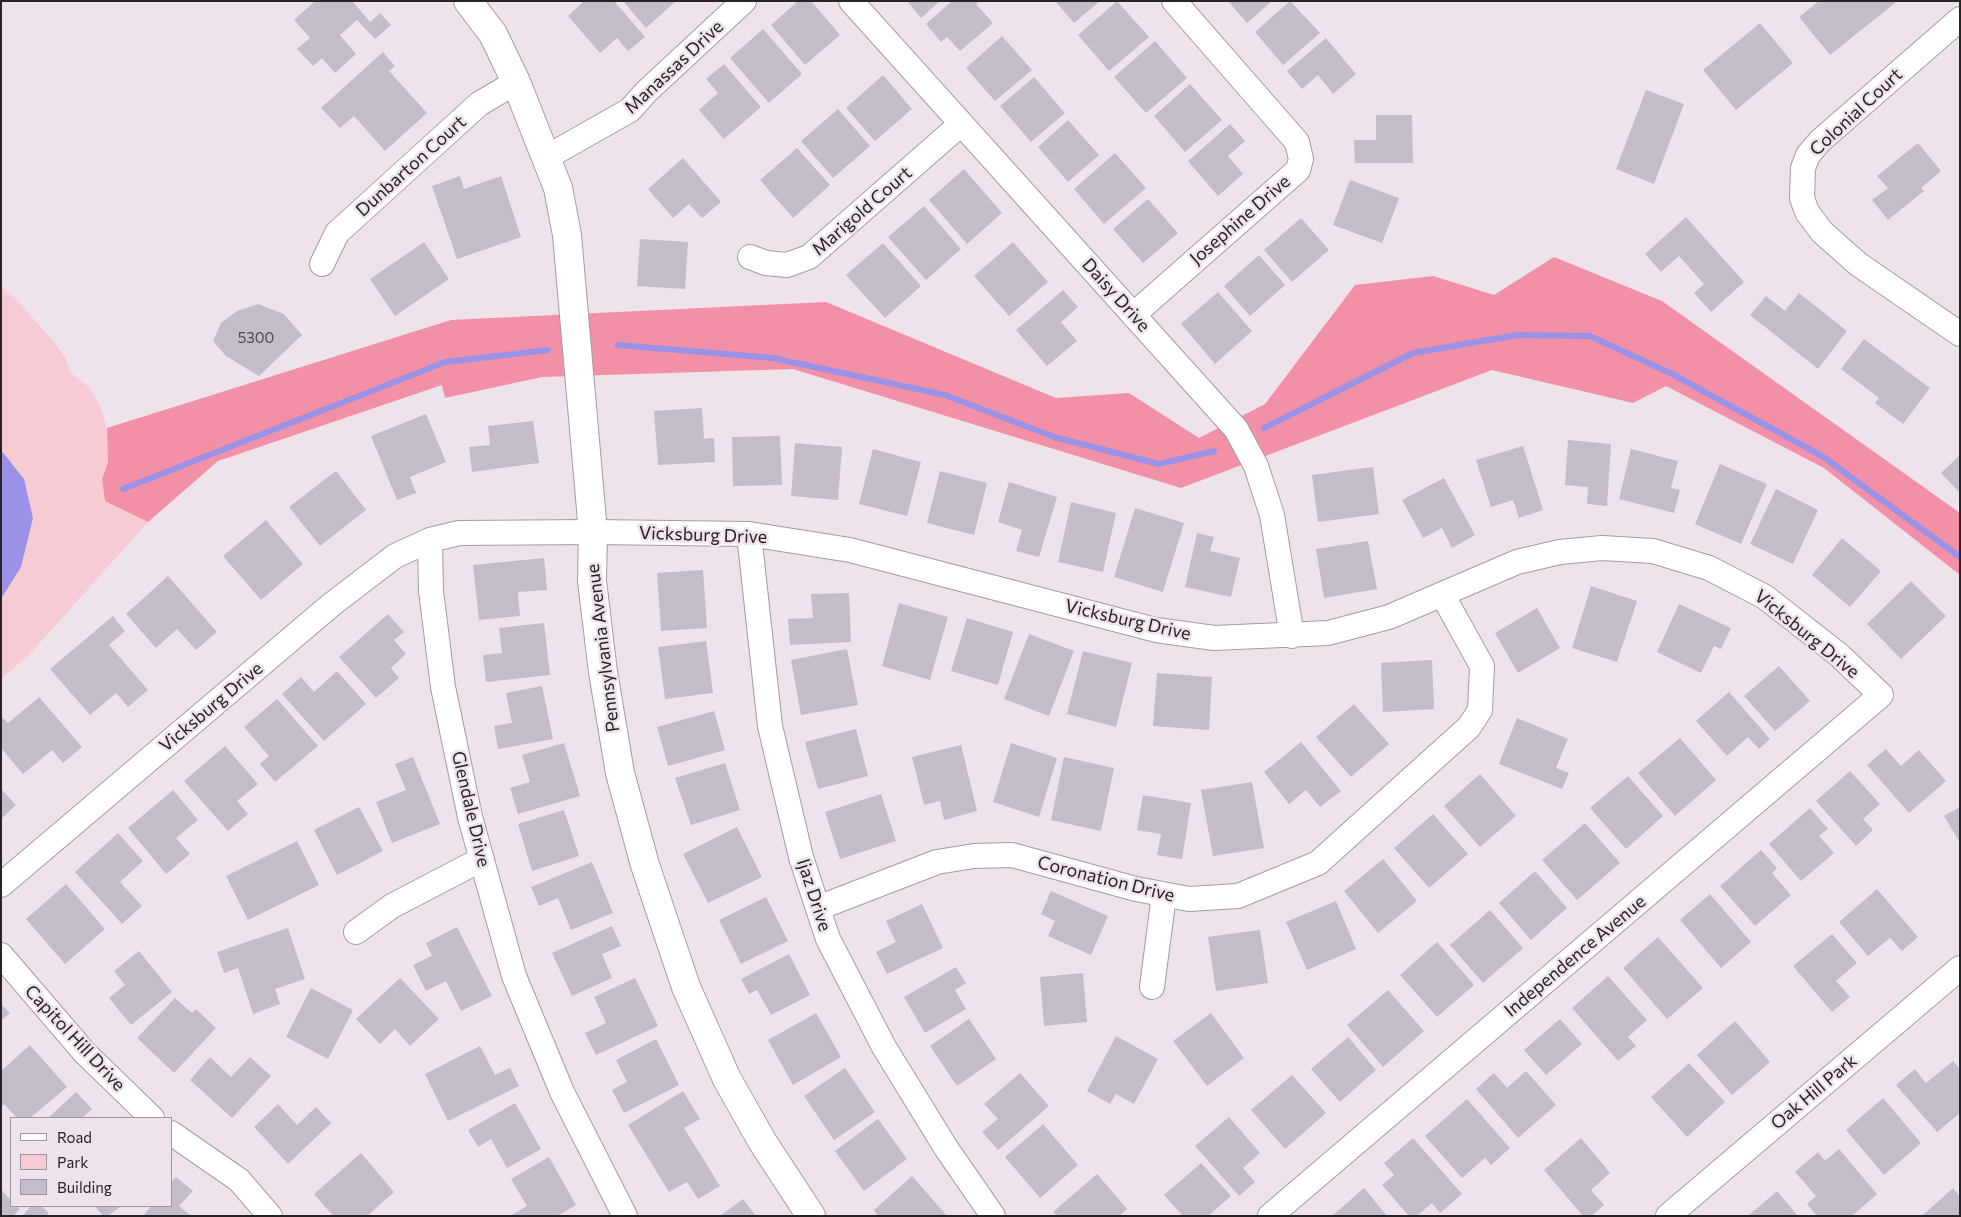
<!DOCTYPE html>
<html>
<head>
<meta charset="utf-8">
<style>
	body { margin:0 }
	#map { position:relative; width:1961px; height:1217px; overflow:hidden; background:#eee2ed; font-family:Commissioner,sans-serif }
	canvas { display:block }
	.frame { position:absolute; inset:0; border:2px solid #272327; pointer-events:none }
	.legend { position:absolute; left:10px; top:1117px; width:162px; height:90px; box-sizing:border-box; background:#eee2ed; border:1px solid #9e969e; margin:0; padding:6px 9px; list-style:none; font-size:15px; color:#272327 }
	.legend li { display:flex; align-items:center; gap:10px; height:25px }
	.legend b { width:25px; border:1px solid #9e969e }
</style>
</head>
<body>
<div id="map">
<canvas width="1961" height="1217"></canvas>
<div class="frame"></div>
<ul class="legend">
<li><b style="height:6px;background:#fff"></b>Road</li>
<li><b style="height:14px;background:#f7cbd3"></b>Park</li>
<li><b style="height:14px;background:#c3bdca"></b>Building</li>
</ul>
</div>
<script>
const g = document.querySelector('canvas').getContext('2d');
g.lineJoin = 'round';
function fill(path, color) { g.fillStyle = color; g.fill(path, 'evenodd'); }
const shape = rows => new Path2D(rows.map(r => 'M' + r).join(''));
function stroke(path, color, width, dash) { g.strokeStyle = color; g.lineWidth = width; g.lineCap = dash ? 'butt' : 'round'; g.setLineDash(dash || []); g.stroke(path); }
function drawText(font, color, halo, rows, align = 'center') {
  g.font = font + ' Commissioner,sans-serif'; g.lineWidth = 5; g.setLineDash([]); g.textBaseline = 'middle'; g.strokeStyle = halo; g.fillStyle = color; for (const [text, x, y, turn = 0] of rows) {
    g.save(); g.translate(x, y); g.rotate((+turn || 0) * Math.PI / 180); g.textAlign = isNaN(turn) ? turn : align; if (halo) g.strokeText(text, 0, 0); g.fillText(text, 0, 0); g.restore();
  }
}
const green = shape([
	[1,286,18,301,54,342,65,357,70,372,90,388,100,406,107,428,108,462,102,479,105,501,148,522,28,656,1,679]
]);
const forest = shape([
	[1554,257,1662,301,1960,513,1960,575,1824,468,1666,386,1633,403,1492,370,1181,488,793,369,542,377,445,398,442,385,218,461,148,522,105,501,102,479,108,462,107,428,451,320,826,302,1056,398,1129,393,1199,438,1265,404,1355,285,1433,276,1494,295]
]);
const water = shape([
	[1,450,24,479,33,518,21,567,1,599]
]);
const stream = shape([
	[618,345,773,358,945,395,1054,437,1159,464,1214,451],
	[1264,428,1413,353,1517,335,1590,336,1672,374,1822,456,1960,557],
	[123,489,445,362,548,350]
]);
const building = shape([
	[315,1,352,1,370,22,380,13,391,25,375,39,357,20,340,35,356,54,335,73,322,58,313,66,297,49,310,38,294,20],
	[584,1,614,1,645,37,628,51,617,38,600,53,568,16],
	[623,1,676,1,646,28],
	[798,1,811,1,840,35,805,65,771,25],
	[907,1,940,1,921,18],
	[952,1,980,1,976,4,993,23,960,51,947,37,941,42,926,24],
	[1055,1,1100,1,1074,23],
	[1117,1,1149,37,1109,71,1078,35],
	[1228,1,1272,1,1247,23],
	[1290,1,1320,33,1283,65,1255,32],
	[1819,1,1893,1,1895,3,1830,55,1799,17],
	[1760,23,1793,63,1736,110,1703,70],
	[763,29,802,74,769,103,730,58],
	[1002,36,1032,70,995,101,966,68],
	[1326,38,1356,74,1333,94,1318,75,1302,89,1287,71],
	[1155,41,1187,78,1146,113,1114,77],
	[383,52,395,66,389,71,427,113,385,151,354,116,340,128,321,108],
	[724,64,761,107,724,139,699,110,718,93,706,79],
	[883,75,912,109,875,141,846,108],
	[1034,77,1065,113,1031,142,1000,106],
	[1190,84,1222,120,1185,152,1154,116],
	[1646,90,1684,104,1654,184,1616,169],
	[838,109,870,146,833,178,801,141],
	[1376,115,1412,115,1413,163,1355,163,1354,140,1376,140],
	[1068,120,1099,155,1068,182,1038,147],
	[1230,124,1245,141,1228,156,1243,174,1218,196,1188,161],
	[1918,143,1941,171,1921,188,1924,191,1888,220,1872,200,1888,188,1877,176],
	[797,148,830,185,793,218,760,180],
	[1115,153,1146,188,1104,224,1074,189],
	[683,158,721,202,702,218,689,204,673,218,648,189],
	[964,169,1002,213,967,244,929,200],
	[460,176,464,189,501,176,521,237,457,259,432,186],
	[1350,180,1399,198,1382,243,1333,225],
	[1148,199,1178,233,1143,263,1113,229],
	[924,206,961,249,926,280,888,237],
	[1686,217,1744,282,1711,312,1694,293,1704,284,1679,256,1661,272,1645,254],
	[1301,218,1329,250,1292,282,1264,250],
	[640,239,688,242,685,289,637,286],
	[424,242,449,279,395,316,370,279],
	[1013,242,1048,282,1009,316,974,276],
	[883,243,921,286,885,318,846,275],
	[1259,255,1285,285,1250,316,1224,286],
	[1063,290,1078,307,1061,322,1077,341,1047,366,1016,330],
	[1218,292,1252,331,1215,364,1181,324],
	[1799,293,1847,331,1818,369,1750,315,1766,296,1785,311],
	[258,304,284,314,302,335,259,376,226,356,213,341,221,323,237,311],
	[1864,339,1930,388,1903,424,1875,403,1879,398,1841,369],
	[702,408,704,439,714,438,715,462,658,465,654,411],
	[426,414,446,462,410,477,416,493,397,500,371,436],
	[533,421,539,463,472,472,469,447,490,445,488,426],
	[780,436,782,485,733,486,732,437],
	[1568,440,1611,444,1607,506,1587,504,1588,487,1565,485],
	[795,443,842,447,838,500,791,496],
	[1523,446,1543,510,1519,518,1513,500,1491,507,1476,460],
	[873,449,921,462,907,516,859,504],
	[1631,449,1678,461,1671,488,1680,490,1674,513,1619,499],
	[1960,455,1960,493,1941,473],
	[1720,464,1767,484,1741,544,1695,524],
	[1373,467,1379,514,1318,522,1312,475],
	[336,471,366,510,320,546,289,507],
	[940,471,987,483,974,535,927,523],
	[1444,478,1475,535,1452,548,1442,528,1423,538,1402,500],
	[1009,482,1057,497,1039,557,1016,551,1022,530,998,522],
	[1776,489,1818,510,1793,564,1750,544],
	[1071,502,1116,513,1103,572,1058,562],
	[1135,508,1184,523,1163,592,1114,577],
	[266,520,303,564,261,600,223,556],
	[1197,533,1214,537,1210,551,1240,558,1231,597,1185,587],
	[1842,538,1881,571,1850,607,1812,575],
	[1368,541,1377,589,1324,598,1316,549],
	[544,558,547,590,518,592,520,616,479,620,473,565],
	[703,570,707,628,661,631,657,573],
	[168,576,217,632,196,650,177,629,156,648,126,614],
	[1911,581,1946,616,1901,659,1867,624],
	[1591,586,1637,601,1617,662,1572,648],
	[849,593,851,642,790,645,788,619,813,618,811,594],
	[899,603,948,617,930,680,882,666],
	[1679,604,1731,628,1721,649,1714,646,1701,673,1657,652],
	[1537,608,1560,648,1518,673,1495,633],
	[388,614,404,632,394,640,406,654,391,668,399,678,376,698,339,657],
	[113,616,125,631,109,645,148,690,128,707,116,693,90,715,50,669],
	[967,618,1013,632,998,685,951,671],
	[544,623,550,675,486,682,483,655,502,653,499,628],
	[1029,634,1074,651,1049,716,1004,699],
	[706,641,713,693,665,699,658,647],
	[847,649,858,705,801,715,791,660],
	[1083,651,1132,663,1116,727,1067,714],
	[1432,660,1434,709,1383,712,1381,663],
	[1779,666,1810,701,1775,731,1744,696],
	[337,671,366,704,324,741,282,694,301,677,314,692],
	[1157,673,1212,677,1209,730,1153,726],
	[542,686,553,739,498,749,494,726,512,723,506,693],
	[1729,692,1770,739,1759,749,1748,737,1727,756,1696,721],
	[39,697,82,747,63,763,52,750,23,774,1,748,1,716,8,723],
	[277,699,318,746,275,782,260,764,269,756,244,727],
	[1354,704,1389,744,1351,777,1316,737],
	[714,711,725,750,668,766,657,727],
	[1517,718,1568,739,1556,768,1569,773,1562,789,1499,764],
	[856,729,868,776,818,789,805,742],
	[1680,738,1716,780,1675,816,1638,773],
	[1301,742,1341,791,1320,807,1306,790,1289,804,1264,772],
	[564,743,580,796,518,814,510,788,530,782,522,755],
	[1011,743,1057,758,1039,817,993,802],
	[961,745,977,811,944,820,940,801,924,805,912,757],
	[225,746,258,784,237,801,248,814,228,831,184,781],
	[1886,749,1901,766,1919,750,1946,781,1909,813,1867,765],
	[413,757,440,824,392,843,376,802,406,790,395,764],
	[1064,757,1114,768,1101,831,1051,820],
	[725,763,740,810,691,825,675,778],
	[1850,771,1880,804,1863,819,1873,830,1856,846,1816,801],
	[1480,774,1516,816,1480,847,1444,806],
	[1628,776,1663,816,1626,849,1590,808],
	[1252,782,1264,848,1213,856,1201,790],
	[1,789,16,805,1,819],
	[173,790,198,820,176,838,190,854,166,874,128,828],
	[881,794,896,841,840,859,825,812],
	[1143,795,1191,803,1182,859,1157,855,1161,834,1137,830],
	[359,807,383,851,337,875,314,830],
	[1960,807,1960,843,1944,816],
	[1810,808,1828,829,1819,836,1834,853,1801,881,1769,844],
	[564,810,579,856,532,871,518,824],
	[1433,814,1468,854,1429,888,1394,848],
	[1585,823,1620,863,1577,900,1542,860],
	[737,827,762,877,708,903,683,854],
	[118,833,143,861,120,882,142,906,122,924,75,872],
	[297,841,319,885,248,920,226,876],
	[1761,850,1777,868,1772,873,1791,895,1755,926,1720,886],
	[1383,859,1417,901,1378,933,1344,891],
	[592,862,613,913,571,930,558,898,539,906,531,887],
	[1535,871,1567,908,1531,940,1499,903],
	[66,884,105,929,65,964,26,919],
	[1877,889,1918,937,1902,951,1890,938,1868,956,1839,922],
	[1051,891,1108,916,1091,955,1048,936,1055,921,1041,914],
	[1710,894,1751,942,1721,968,1680,920],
	[766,897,788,941,741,964,719,920],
	[1336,901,1356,949,1307,970,1286,922],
	[922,904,943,948,887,974,876,952,896,942,886,921],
	[1490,910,1523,948,1483,983,1450,945],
	[612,926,621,946,602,954,612,978,572,996,552,953],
	[457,927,492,996,461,1011,446,981,426,991,413,965,432,956,426,943],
	[288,928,305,979,275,989,280,1004,253,1014,238,968,224,973,217,952],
	[1260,930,1268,983,1216,991,1208,937],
	[1832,934,1857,963,1836,981,1850,997,1832,1012,1793,966],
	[1658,937,1703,988,1667,1019,1623,968],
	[1437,942,1474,985,1437,1017,1400,975],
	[139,951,172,992,131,1025,109,998,125,985,114,971],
	[789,954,810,995,771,1015,757,990,749,994,741,979],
	[956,967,966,983,955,990,966,1009,925,1033,904,997],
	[1083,973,1087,1022,1044,1026,1040,977],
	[1608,976,1647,1020,1628,1037,1636,1046,1618,1061,1572,1008],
	[400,978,439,1019,410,1046,395,1029,380,1044,356,1019],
	[635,978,658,1026,596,1055,585,1033,606,1023,594,997],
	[311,988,353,1010,328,1059,286,1037],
	[1388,990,1424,1031,1383,1067,1347,1025],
	[175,998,192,1013,196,1009,216,1028,174,1073,137,1038],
	[1,1004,10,1013,1,1021],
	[816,1013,841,1057,793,1085,768,1040],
	[1211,1013,1244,1058,1207,1086,1173,1041],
	[969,1019,996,1059,957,1086,930,1046],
	[1560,1019,1582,1044,1546,1075,1524,1050],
	[1735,1021,1770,1062,1732,1095,1697,1055],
	[1116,1036,1158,1059,1134,1104,1116,1094,1110,1104,1087,1091],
	[1348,1037,1376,1070,1340,1102,1311,1069],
	[656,1039,679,1085,624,1113,612,1090,627,1082,616,1060],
	[30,1045,67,1087,30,1118,17,1118,4,1104,1,1107,1,1071],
	[480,1046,495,1075,510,1068,519,1086,448,1121,425,1074],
	[210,1057,231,1077,250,1057,271,1076,232,1118,190,1080],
	[1953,1061,1960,1069,1960,1113,1937,1132,1896,1085,1915,1069,1926,1083],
	[1689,1063,1725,1102,1687,1137,1651,1097],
	[845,1068,875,1112,834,1140,804,1096],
	[1526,1071,1556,1105,1518,1138,1476,1089,1494,1073,1507,1088],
	[1020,1073,1049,1106,998,1150,982,1132,998,1119,984,1104],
	[1292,1075,1326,1113,1285,1149,1251,1110],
	[683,1091,700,1119,684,1128,720,1186,698,1199,687,1182,669,1192,628,1125],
	[76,1092,92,1109,82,1118,48,1118],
	[1883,1098,1921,1143,1884,1175,1846,1130],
	[1467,1099,1510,1148,1491,1165,1485,1158,1462,1178,1425,1136],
	[515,1103,541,1149,507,1168,491,1139,478,1147,468,1130],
	[278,1104,297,1125,316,1107,331,1123,288,1164,254,1127],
	[1229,1117,1260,1153,1243,1168,1255,1182,1239,1196,1195,1146],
	[878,1119,907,1159,864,1191,835,1151],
	[1043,1124,1078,1165,1040,1198,1005,1157],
	[1413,1138,1462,1194,1440,1213,1432,1203,1417,1216,1409,1216,1382,1185,1394,1175,1384,1163],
	[1581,1138,1610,1173,1591,1190,1604,1205,1591,1216,1583,1216,1544,1170],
	[1839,1149,1877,1194,1852,1216,1817,1216,1807,1204,1816,1196,1795,1172,1818,1152,1825,1161],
	[361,1153,394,1192,367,1216,333,1216,314,1194],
	[549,1157,576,1205,557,1216,510,1216,527,1206,511,1179],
	[1201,1163,1231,1196,1208,1216,1183,1216,1164,1195],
	[1097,1174,1127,1209,1119,1216,1057,1216,1053,1212],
	[912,1176,947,1216,878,1216,874,1210],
	[176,1177,193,1191,179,1206,191,1216,143,1216,151,1206,171,1206,171,1182],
	[1364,1188,1387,1216,1332,1216],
	[1953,1188,1960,1196,1960,1216,1922,1216],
	[1,1190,11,1200,11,1206,17,1206,20,1209,13,1216,1,1216],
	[1777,1191,1798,1216,1748,1216],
	[743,1199,756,1216,720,1216],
	[31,1206,41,1206,49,1213,46,1216,22,1216],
	[95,1206,121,1206,108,1216,103,1216]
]);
const street = shape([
	[851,1,1236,429,1256,466,1272,515,1292,636],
	[1960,19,1820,141,1808,155,1803,168,1802,198,1807,212,1822,232,1858,264,1960,334],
	[547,157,630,110,646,92,744,1],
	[750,257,766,263,787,265,809,257,961,124],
	[322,264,337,233,479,104,516,82],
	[1133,315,1298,170,1301,159,1297,142,1174,1],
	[749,534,770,726,801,857,828,939,884,1047,946,1148,993,1216],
	[430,540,431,591,443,687,470,817,514,976,562,1092,625,1216],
	[1,885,331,605,395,556,430,540,459,533,593,532,749,534,850,550,1156,630,1214,638,1328,633,1389,617,1517,562,1560,552,1602,548,1653,551,1709,568,1765,597,1839,655,1881,695,1270,1216],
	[818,908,937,862,974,856,1012,855,1136,889,1189,899,1238,896,1318,863,1469,727,1480,710,1482,666,1442,594],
	[356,932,392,906,482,859],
	[1,955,85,1053,152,1118],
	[1152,987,1164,895],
	[171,1133,239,1180,270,1216],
	[1668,1216,1960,968]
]);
const secondary = shape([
	[468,1,493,34,516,82,558,188,567,235,593,532,592,581,603,672,620,773,645,865,686,987,727,1079,762,1141,811,1216]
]);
const numberNames = [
	["5300",256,338]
];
const streetNames = [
	["Manassas Drive",674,67,-43],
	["Colonial Court",1856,112,-43],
	["Dunbarton Court",411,166,-42],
	["Marigold Court",862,211,-41],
	["Josephine Drive",1240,220,-41],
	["Daisy Drive",1116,295,48],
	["Vicksburg Drive",703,535,2],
	["Vicksburg Drive",1128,620,13],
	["Vicksburg Drive",1807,634,39],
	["Pennsylvania Avenue",603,648,-97],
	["Vicksburg Drive",211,707,-40],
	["Glendale Drive",471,809,77],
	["Coronation Drive",1106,879,14],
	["Ijaz Drive",814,895,72],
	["Independence Avenue",1575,956,-40],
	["Capitol Hill Drive",75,1038,47],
	["Oak Hill Park",1814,1092,-40]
];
fill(green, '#f7cbd3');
fill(forest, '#f190a6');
fill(water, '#9a92e6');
stroke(stream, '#9a92e6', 6);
fill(building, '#c3bdca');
stroke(street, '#a59ba5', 26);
stroke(secondary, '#a59ba5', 30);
stroke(street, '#fff', 24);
stroke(secondary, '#fff', 28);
drawText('15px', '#4e4a50', null, numberNames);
drawText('18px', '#272327', '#eee2ed', streetNames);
</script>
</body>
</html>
